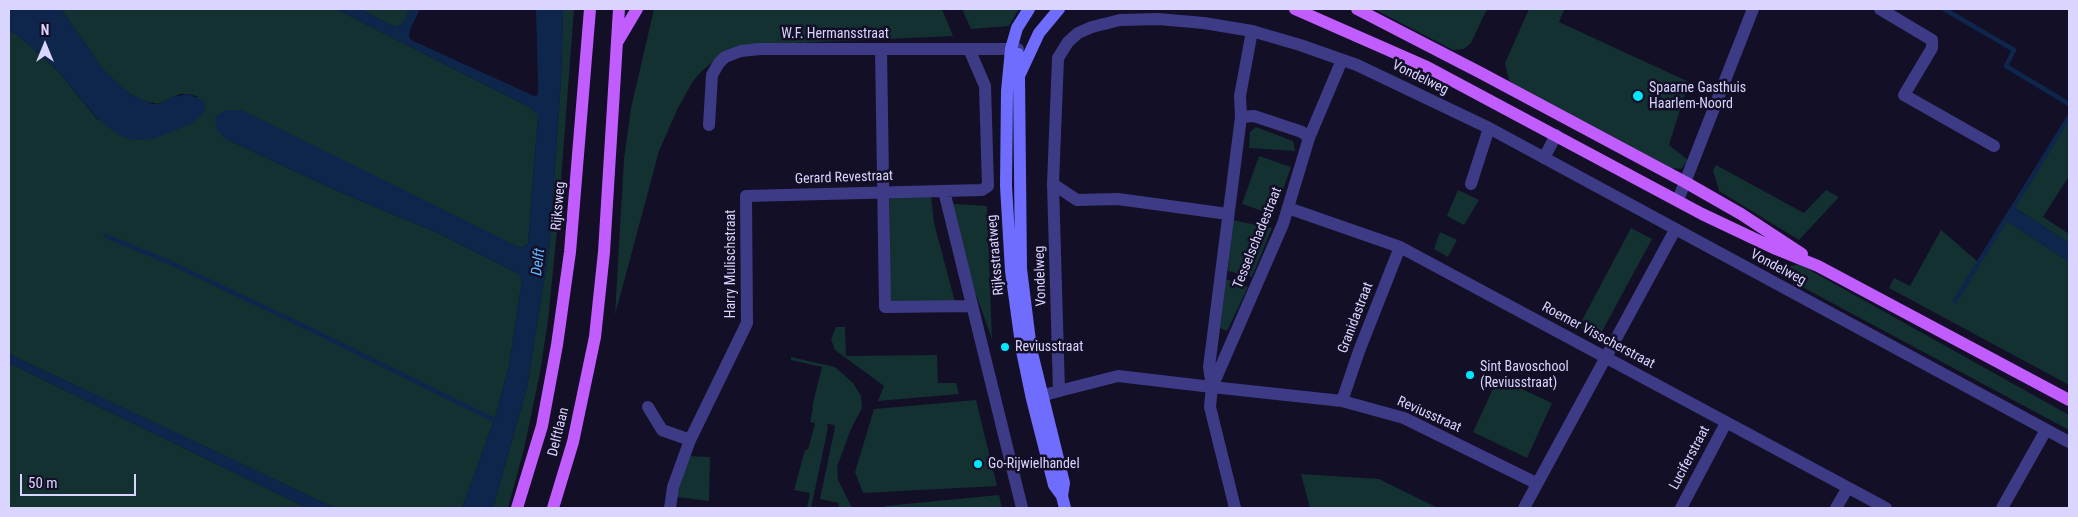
<!DOCTYPE html>
<html>
<head>
<meta charset="utf-8">
<style>
	body { margin:0 }
	#map { position:relative; width:2078px; height:517px; overflow:hidden; background:#130f27; font-family:"Roboto Condensed",sans-serif }
	canvas { display:block }
	.frame { position:absolute; inset:0; border:10px solid #dad5ff; pointer-events:none }
	.north { position:absolute; left:20px; top:20px; width:50px; height:50px; -webkit-text-stroke:4px #130f27; paint-order:stroke; rotate:0deg; font-size:14px; font-weight:700; line-height:20px; text-align:center; color:#dad5ff }
	.north::after { content:''; display:block; margin:auto; width:18px; height:22px; background:#dad5ff; clip-path:polygon(50% 0,100% 100%,50% 72%,0 100%) }
	.scale { position:absolute; left:20px; top:474px; width:116px; height:22px; box-sizing:border-box; border:2px solid #dad5ff; border-top:0; padding-left:6px; font-size:15px; line-height:18px; white-space:nowrap; color:#dad5ff; -webkit-text-stroke:4px #130f27; paint-order:stroke }
</style>
</head>
<body>
<div id="map">
<canvas width="2078" height="517"></canvas>
<div class="frame"></div>
<div class="north">N</div>
<div class="scale">50 m</div>
</div>
<script>
const g = document.querySelector('canvas').getContext('2d');
g.lineJoin = 'round';
function fill(path, color) { g.fillStyle = color; g.fill(path, 'evenodd'); }
const shape = rows => new Path2D(rows.map(r => 'M' + r).join(''));
function stroke(path, color, width, dash) { g.strokeStyle = color; g.lineWidth = width; g.lineCap = dash ? 'butt' : 'round'; g.setLineDash(dash || []); g.stroke(path); }
function drawText(font, color, halo, rows, align = 'center') {
  g.font = font + ' "Roboto Condensed",sans-serif'; g.lineWidth = 5; g.setLineDash([]); g.textBaseline = 'middle'; g.strokeStyle = halo; g.fillStyle = color; for (const [text, x, y, turn = 0] of rows) {
    g.save(); g.translate(x, y); g.rotate((+turn || 0) * Math.PI / 180); g.textAlign = isNaN(turn) ? turn : align; if (halo) g.strokeText(text, 0, 0); g.fillText(text, 0, 0); g.restore();
  }
}
const green = shape([
	[61,9,336,9,531,108,538,115,528,244,521,248,226,139,344,194,438,233,519,274,522,280,509,366,495,418,462,508,335,508,9,354,9,30,21,38,57,70,98,120,199,97,188,94,180,94,158,104,143,101,132,95,112,80,102,68],
	[360,9,410,9,403,23,398,26,393,26],
	[563,9,574,9,558,221,548,320,540,373,524,449,508,508,493,508,527,387,549,250,561,79],
	[654,9,942,9,953,36,750,45,720,56,703,70,693,81,677,110,659,151,615,315,624,159,631,108],
	[962,9,1019,9,1009,26,971,29],
	[1374,9,1487,9,1471,43,1464,49,1453,50],
	[1529,9,1564,10,1559,22,1689,82,1669,145,1688,160,1681,169,1671,168,1517,87,1509,80,1505,63],
	[2069,118,2069,176,2043,217,2069,234,2069,243,2012,206],
	[1256,127,1293,141,1295,151,1249,148,1250,132],
	[1259,156,1291,167,1274,215,1242,204],
	[1716,165,1804,213,1826,190,1839,197,1799,240,1719,191,1713,170],
	[1458,190,1479,200,1464,225,1447,216],
	[931,196,934,223,955,302,890,302,890,197],
	[954,204,987,206,992,339,974,289,953,213],
	[2004,219,2069,262,2069,385,1889,288,1894,278,1910,286,1941,230,1977,261],
	[1232,220,1272,228,1252,277,1228,271],
	[1631,228,1652,239,1599,337,1579,326],
	[1440,232,1457,240,1448,257,1434,249],
	[1799,264,2069,415,2069,430,1778,274,1780,269],
	[1226,279,1248,287,1227,331,1220,328],
	[836,327,845,327,846,356,937,355,938,383,956,383,959,394,878,401,884,386,835,350,831,339],
	[791,357,835,367,853,383,861,396,862,408,851,429,837,467,838,480,852,508,838,508,839,503,820,499,835,427,834,425,827,424,828,428,811,508,807,508,810,493,794,490,805,450,808,450,815,423,810,422,813,408,812,407,822,367,791,360],
	[9,363,307,508,9,508],
	[1498,378,1552,403,1527,458,1473,432],
	[976,400,997,486,863,493,855,472,874,409],
	[687,456,710,457,709,501,677,497,675,489],
	[1301,474,1379,479,1438,508,1310,508],
	[999,495,1002,508,886,508,885,506]
]);
const water = shape([
	[9,9,61,9,102,68,123,88,132,95,152,104,159,104,172,97,188,94,204,101,205,111,198,119,191,124,153,139,134,140,118,135,98,119,57,70,21,38,9,30],
	[336,9,360,9,393,26,398,26,403,23,410,9,420,9,410,30,409,37,411,40,534,96,538,95,538,83,536,9,563,9,561,79,549,250,527,387,493,508,462,508,495,418,509,366,522,280,519,274,438,233,344,194,226,139,217,130,215,117,227,110,242,110,521,248,528,244,538,115,531,108],
	[2012,206,2069,243,2069,262,2004,219],
	[9,354,139,415,335,508,307,508,9,363]
]);
const stream = shape([
	[1944,9,2014,50,2006,66,2069,104],
	[106,236,171,263,316,332,498,422],
	[1955,301,2069,117]
]);
const pedestrian = shape([
	[1241,117,1240,96,1252,31],
	[1309,138,1342,60],
	[1053,184,1077,200,1118,199,1228,214],
	[1059,391,1118,376,1212,387]
]);
const minor = shape([
	[1880,9,1932,40,1932,48,1904,95,1994,146],
	[881,49,885,307,972,306],
	[709,125,712,75,719,63,725,57,741,51,760,49,1018,49],
	[1544,158,1556,135],
	[1471,184,1489,128],
	[944,191,1022,508],
	[1678,200,1753,9],
	[1288,208,1400,247,1886,508],
	[1212,387,1209,367,1241,117,1254,116,1302,132,1309,138,1283,224,1212,387,1210,407,1235,508],
	[1212,387,1342,401,1404,418,1536,483],
	[1034,398,1059,391,1053,184,1058,58,1068,42,1078,33,1092,27,1120,20,1158,19,1204,23,1252,31,1300,45,1357,65,1489,128,2069,442],
	[1342,401,1359,351,1400,247],
	[648,407,662,430,690,440],
	[670,508,673,487,690,440,747,323,746,196,982,190,988,186,985,86,969,49],
	[1524,508,1675,230],
	[1681,508,1726,423],
	[1836,508,1847,489],
	[2002,508,2046,430]
]);
const secondary = shape([
	[1029,9,1017,28,1011,49,1007,91,1006,186,1011,271,1022,351,1032,399,1054,485,1062,496,1065,508],
	[1018,54,1016,65,1019,76,1021,269,1031,349,1064,483,1062,496],
	[1019,76,1039,33,1059,9]
]);
const primary = shape([
	[1295,9,1427,67,1702,214,1776,249,1818,266,2069,400],
	[1357,9,1481,73,1685,182,1741,214,1802,254],
	[618,41,637,9],
	[517,508,542,426,557,345,570,252,590,9],
	[553,508,573,442,595,337,604,252,619,9]
]);
const markers = [
	[1638,96,6,"#02e7fe"],
	[1005,347,5,"#02e7fe"],
	[1470,375,5,"#02e7fe"],
	[978,464,5,"#02e7fe"]
];
const streetNames = [
	["W.F. Hermansstraat",835,34],
	["Vondelweg",1420,78,26],
	["Gerard Revestraat",844,178,-2],
	["Rijksweg",559,206,-85],
	["Tesselschadestraat",1258,238,-68],
	["Rijksstraatweg",996,255,-95],
	["Harry Mulischstraat",731,264,-90],
	["Vondelweg",1778,268,28],
	["Vondelweg",1041,276,-92],
	["Granidastraat",1356,318,-69],
	["Roemer Visscherstraat",1598,336,28],
	["Reviusstraat",1429,415,24],
	["Delftlaan",559,432,-76],
	["Luciferstraat",1690,458,-62]
];
const poiNames = [
	["Spaarne Gasthuis",1649,88],
	["Haarlem-Noord",1649,104],
	["Reviusstraat",1015,347],
	["Sint Bavoschool",1480,367],
	["(Reviusstraat)",1480,383],
	["Go-Rijwielhandel",988,464]
];
const waterNames = [
	["Delft",539,262,-83]
];
fill(green, '#123130');
fill(water, '#0e264c');
stroke(stream, '#0e264c', 4.5);
stroke(pedestrian, '#3d3b86', 12);
stroke(minor, '#3d3b86', 12);
stroke(secondary, '#6f6dfe', 12);
stroke(primary, '#c15dfe', 12);
for (const [x, y, r, color] of markers) { const dot = new Path2D(); dot.arc(x, y, r, 0, 2 * Math.PI); g.fillStyle = color; g.fill(dot); stroke(dot, '#130f27', 2); }
drawText('14px', '#dad5ff', '#130f27', streetNames);
drawText('14px', '#dad5ff', '#130f27', poiNames, 'left');
drawText('italic 15px', '#64b8fe', '#130f27', waterNames);
</script>
</body>
</html>
